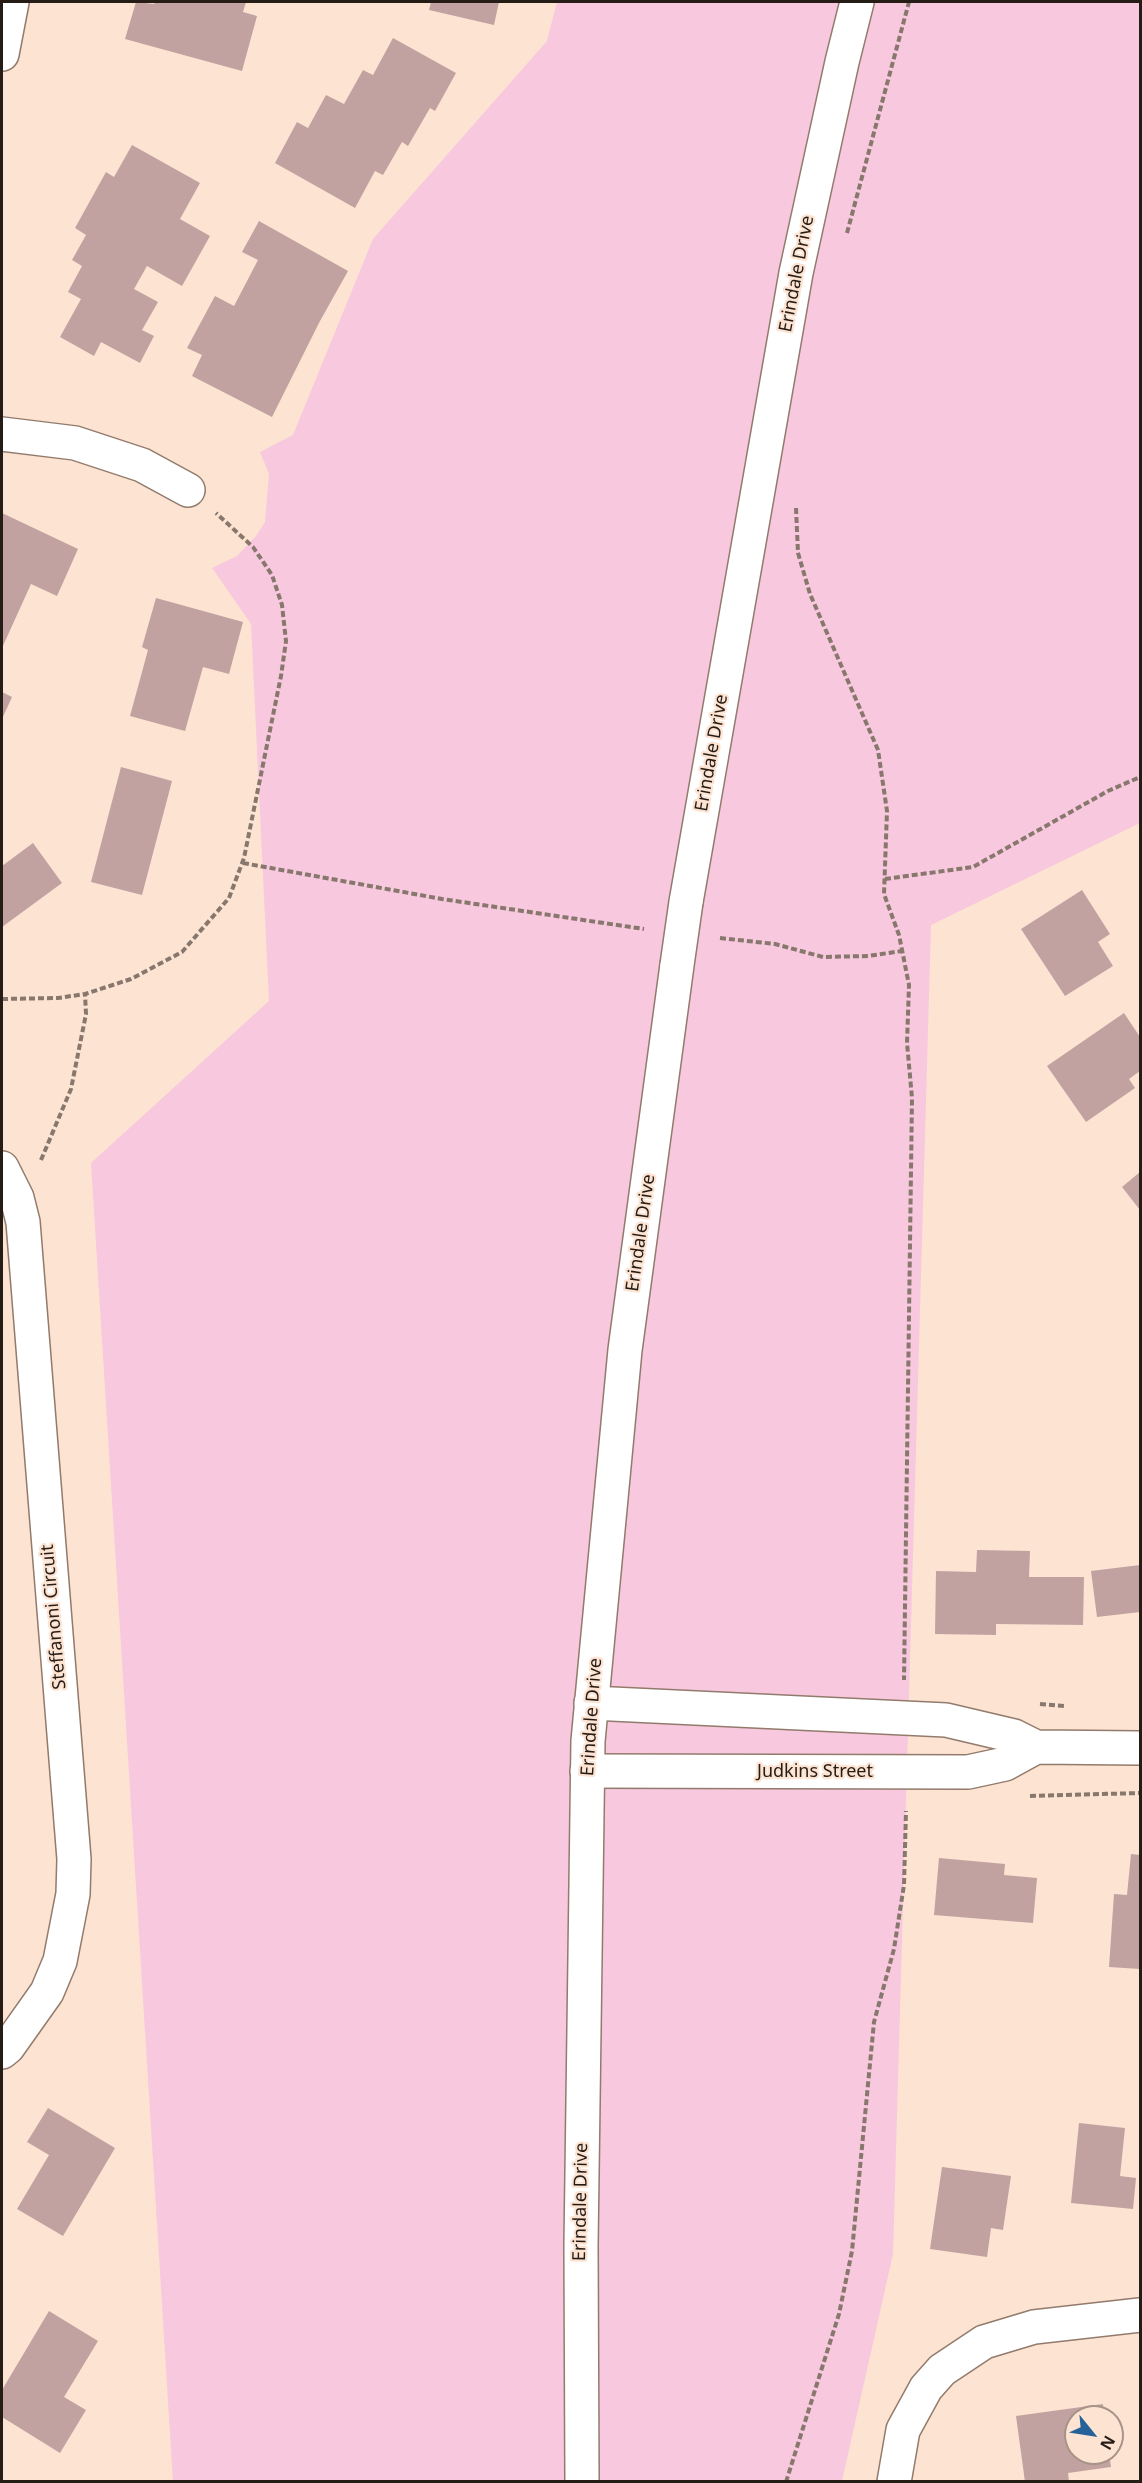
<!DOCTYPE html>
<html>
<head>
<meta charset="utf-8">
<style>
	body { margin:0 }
	#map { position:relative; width:1142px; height:2483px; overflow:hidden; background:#fde3d2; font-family:"Noto Sans",sans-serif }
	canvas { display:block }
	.frame { position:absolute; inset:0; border:3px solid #251c16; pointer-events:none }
	.north { position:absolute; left:1064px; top:2405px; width:60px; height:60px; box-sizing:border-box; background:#fde3d2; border:2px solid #a79387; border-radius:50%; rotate:120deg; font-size:16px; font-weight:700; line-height:24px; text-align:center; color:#251c16 }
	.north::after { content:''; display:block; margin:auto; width:21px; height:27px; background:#256299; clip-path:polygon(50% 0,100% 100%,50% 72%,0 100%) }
</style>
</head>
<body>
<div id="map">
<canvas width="1142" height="2483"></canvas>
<div class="frame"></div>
<div class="north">N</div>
</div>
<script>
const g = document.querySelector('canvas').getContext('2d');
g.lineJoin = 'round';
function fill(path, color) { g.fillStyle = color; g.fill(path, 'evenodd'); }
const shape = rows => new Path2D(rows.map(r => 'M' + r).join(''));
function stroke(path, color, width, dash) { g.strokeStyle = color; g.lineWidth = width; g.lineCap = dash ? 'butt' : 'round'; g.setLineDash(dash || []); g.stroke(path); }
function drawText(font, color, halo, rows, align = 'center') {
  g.font = font + ' "Noto Sans",sans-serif'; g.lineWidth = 4.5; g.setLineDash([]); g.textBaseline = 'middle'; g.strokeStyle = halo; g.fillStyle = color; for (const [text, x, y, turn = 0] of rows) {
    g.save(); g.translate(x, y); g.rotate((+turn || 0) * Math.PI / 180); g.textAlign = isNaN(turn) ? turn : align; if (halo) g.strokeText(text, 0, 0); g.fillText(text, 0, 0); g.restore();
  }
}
const green = shape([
	[557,2,1140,2,1140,823,931,925,893,2254,842,2481,173,2481,91,1163,269,1001,251,624,212,568,237,556,256,536,265,522,269,474,260,452,293,435,373,239,547,41]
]);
const building = shape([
	[136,2,154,4,155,2,246,2,243,12,257,16,242,71,125,39],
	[431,2,499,2,494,25,429,10],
	[393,38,456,73,435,111,430,108,408,146,402,142,383,175,375,171,355,208,275,163,297,122,308,128,326,95,344,104,363,70,373,75],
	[132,145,200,183,180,219,210,236,182,286,147,266,134,289,158,302,142,330,154,336,140,363,101,342,94,356,60,337,81,299,68,292,82,266,72,260,86,235,75,228,106,172,114,177],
	[259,221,348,271,320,321,272,417,192,376,202,355,187,348,215,296,234,306,258,260,242,252],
	[2,513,78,549,57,596,31,584,2,648],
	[156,598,243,622,229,674,203,667,185,731,130,716,148,650,142,647],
	[2,692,12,697,2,719],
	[121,767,172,781,142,895,91,882],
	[33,843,62,883,2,927,2,866],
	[1082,890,1110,934,1098,942,1113,966,1065,996,1021,929],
	[1124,1013,1140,1037,1140,1071,1129,1079,1135,1088,1086,1122,1047,1066],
	[1140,1172,1140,1210,1122,1187],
	[977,1550,1030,1551,1029,1577,1084,1577,1083,1625,996,1624,996,1635,935,1634,936,1571,976,1572],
	[1140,1565,1140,1612,1097,1617,1091,1571],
	[1131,1854,1140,1855,1140,1969,1109,1967,1114,1894,1127,1895],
	[939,1858,1005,1864,1004,1875,1037,1878,1033,1923,934,1915],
	[48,2108,115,2148,63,2236,17,2209,49,2155,27,2142],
	[1079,2123,1125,2128,1120,2176,1136,2178,1133,2209,1071,2203],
	[942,2167,1011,2176,1003,2230,991,2228,987,2257,930,2249],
	[49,2311,98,2341,64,2397,86,2410,60,2453,2,2417,2,2390],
	[1103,2404,1104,2417,1076,2417,1076,2453,1109,2453,1111,2467,1068,2473,1069,2482,1025,2482,1016,2416]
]);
const path = shape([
	[847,233,909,2],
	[796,508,798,553,810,594,878,750,887,811,884,894,899,935,909,985,907,1043,912,1098,904,1680],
	[243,863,442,899,644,929],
	[885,879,973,867,1108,791,1140,777],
	[720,938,775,944,823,957,868,956,902,951],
	[2,999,58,998,85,994,131,979,182,952,229,898,244,858,281,676,286,641,282,605,272,575,253,547,216,513],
	[41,1160,71,1089,86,1014,85,994],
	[1040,1704,1065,1706],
	[1030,1796,1140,1793],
	[786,2482,839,2314,852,2251,874,2022,894,1949,904,1885,906,1811]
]);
const minor = shape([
	[2,54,12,2],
	[2,434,75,443,142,465,188,490],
	[2,1168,17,1198,23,1222,74,1859,73,1894,60,1961,47,1992,8,2047,2,2052],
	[894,2482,903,2430,926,2388,942,2370,984,2342,1034,2327,1140,2315]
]);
const tertiary = shape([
	[591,1703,946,1720,1014,1736,1036,1747,1140,1748],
	[587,1771,968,1772,1005,1764,1036,1747]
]);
const primary = shape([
	[686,902,796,273,842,62,857,2],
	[582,2482,581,2245,588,1741,625,1350,677,965]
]);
const primaryBridge = shape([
	[677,965,686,902]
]);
const streetNames = [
	["Erindale Drive",797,274,-79],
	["Erindale Drive",712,753,-80],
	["Erindale Drive",641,1233,-82],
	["Steffanoni Circuit",54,1617,-95],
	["Erindale Drive",592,1717,-86],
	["Judkins Street",815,1772],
	["Erindale Drive",581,2202,-89]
];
fill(green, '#f7c8de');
fill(building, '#c1a2a0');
stroke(minor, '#927b6c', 36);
stroke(tertiary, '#927b6c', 36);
stroke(primary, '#927b6c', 36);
stroke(path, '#88776c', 4, [6, 3]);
stroke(minor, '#fff', 33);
stroke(tertiary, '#fff', 33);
stroke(primary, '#fff', 33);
stroke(primaryBridge, '#927b6c', 36, []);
stroke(primaryBridge, '#fff', 33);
drawText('18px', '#251c16', '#fde3d2', streetNames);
</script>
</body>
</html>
